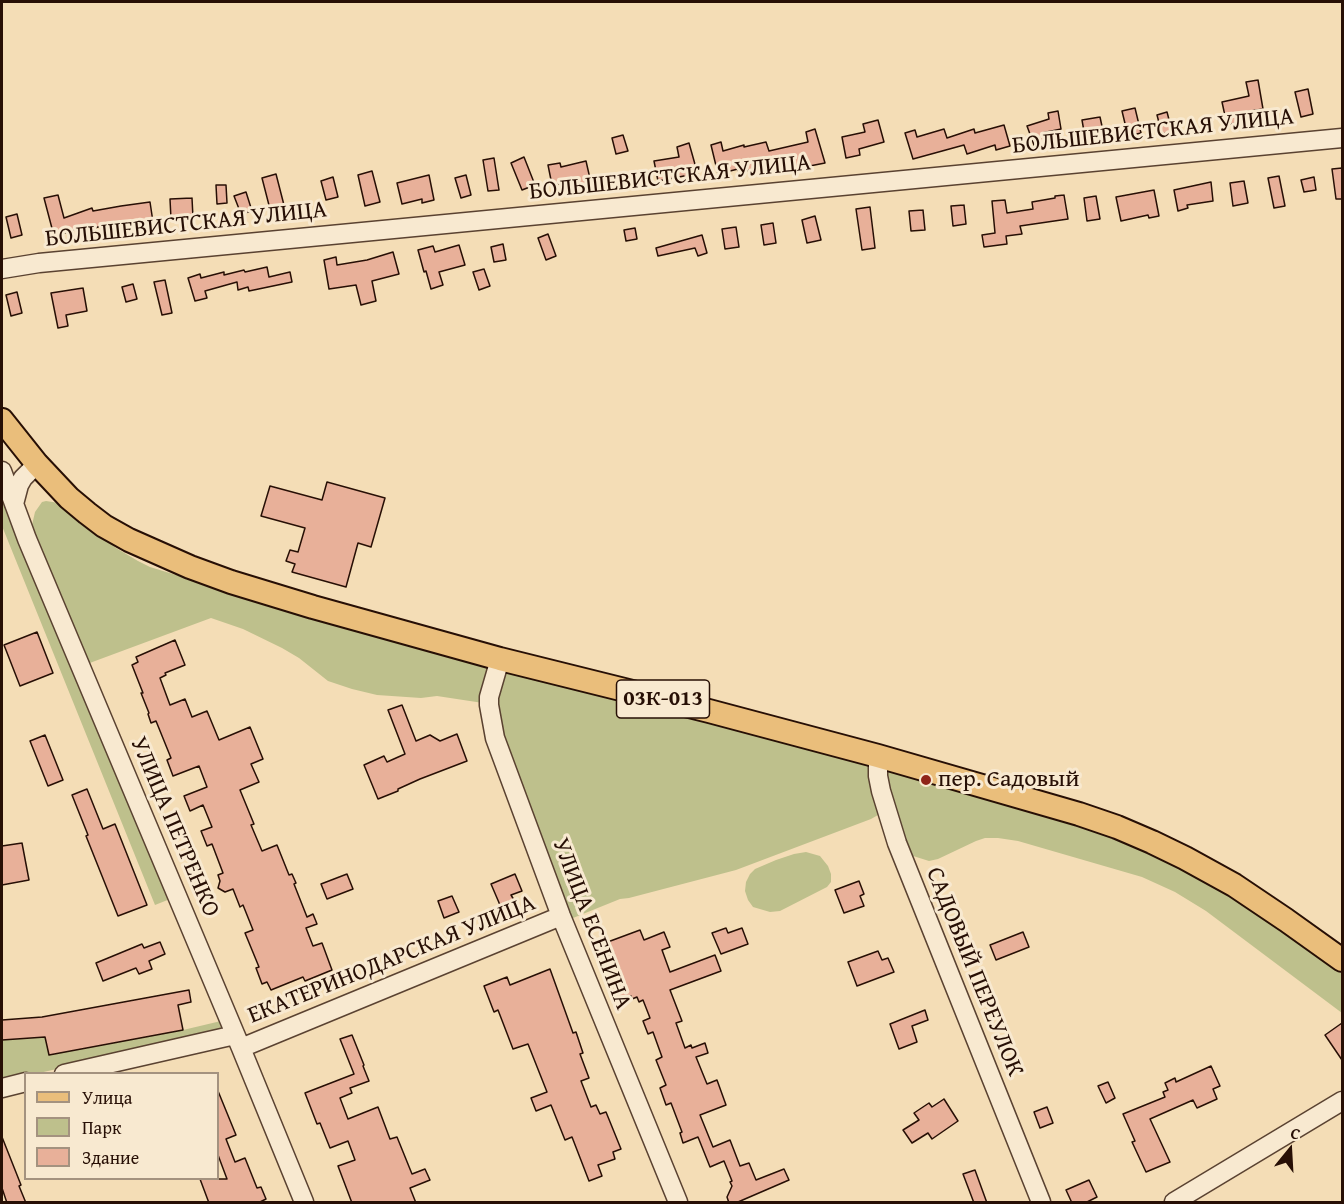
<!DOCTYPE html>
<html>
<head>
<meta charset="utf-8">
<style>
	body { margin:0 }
	#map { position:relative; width:1344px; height:1204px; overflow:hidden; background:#f4ddb6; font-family:"Gentium Book Plus",serif }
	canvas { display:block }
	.frame { position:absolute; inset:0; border:3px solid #270f05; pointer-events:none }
	.legend { position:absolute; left:24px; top:1072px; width:195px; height:108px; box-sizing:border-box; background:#f8e9d0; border:2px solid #a4927f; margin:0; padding:8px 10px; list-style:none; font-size:18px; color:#270f05 }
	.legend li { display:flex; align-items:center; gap:12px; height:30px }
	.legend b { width:30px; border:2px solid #a4927f }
	.north { position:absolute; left:1260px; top:1120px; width:60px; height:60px; -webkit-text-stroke:4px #f8e9d0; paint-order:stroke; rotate:18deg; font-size:16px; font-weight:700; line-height:24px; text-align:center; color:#270f05 }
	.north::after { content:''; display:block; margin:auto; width:21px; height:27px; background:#270f05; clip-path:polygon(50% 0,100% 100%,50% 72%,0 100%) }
</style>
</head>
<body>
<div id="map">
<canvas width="1344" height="1204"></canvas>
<div class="frame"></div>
<ul class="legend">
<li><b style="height:8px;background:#eabe7b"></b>Улица</li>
<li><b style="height:16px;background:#bec08c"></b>Парк</li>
<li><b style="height:16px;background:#e8b099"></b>Здание</li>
</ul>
<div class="north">С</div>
</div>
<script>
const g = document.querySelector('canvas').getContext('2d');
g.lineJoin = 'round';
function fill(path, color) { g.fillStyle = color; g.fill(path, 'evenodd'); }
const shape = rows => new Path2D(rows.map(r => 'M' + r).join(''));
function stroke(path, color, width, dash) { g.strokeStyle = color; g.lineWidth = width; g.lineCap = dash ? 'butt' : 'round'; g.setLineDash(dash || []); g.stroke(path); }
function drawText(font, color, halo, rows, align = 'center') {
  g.font = font + ' "Gentium Book Plus",serif'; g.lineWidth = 6; g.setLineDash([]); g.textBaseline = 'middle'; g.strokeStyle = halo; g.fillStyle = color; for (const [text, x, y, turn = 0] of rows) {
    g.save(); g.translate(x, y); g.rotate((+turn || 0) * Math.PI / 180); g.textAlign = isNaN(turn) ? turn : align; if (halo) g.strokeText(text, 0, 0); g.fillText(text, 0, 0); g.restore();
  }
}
const green = shape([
	[2,491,170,899,155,905,2,526],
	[46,501,59,503,116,548,138,561,150,567,310,616,490,664,483,703,437,696,421,698,377,695,352,689,328,681,299,658,282,648,243,629,211,618,87,664,33,530,32,525,35,512,42,502],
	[504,669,872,764,879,810,878,815,871,819,736,870,629,898,620,899,573,918,569,917,494,709],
	[887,768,1064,819,1135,845,1215,886,1289,935,1342,974,1342,1013,1206,911,1175,892,1142,877,1018,841,998,838,985,838,976,841,938,859,929,861,910,855,905,848,883,772],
	[806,852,820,856,828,866,831,874,831,882,827,887,780,911,770,912,753,907,748,900,745,891,746,882,750,874,755,869,776,860,794,854],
	[221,1021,221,1028,218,1033,39,1073,26,1074,2,1082,2,1040,45,1037,49,1055,183,1030]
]);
const building = shape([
	[1258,80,1263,109,1238,113,1240,122,1227,125,1222,102,1249,96,1246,82,1258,80],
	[1308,89,1313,114,1301,117,1295,92,1308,89],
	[1135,108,1141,133,1128,136,1122,111,1135,108],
	[1058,111,1061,129,1042,133,1045,141,1034,145,1027,126,1049,119,1048,113,1058,111],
	[1167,112,1172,131,1162,134,1157,115,1167,112],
	[1100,117,1105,140,1086,143,1082,120,1100,117],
	[878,120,884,142,859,149,860,155,846,158,842,137,865,132,863,124,878,120],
	[1004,125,1010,146,996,150,995,145,967,154,964,145,913,159,905,133,915,130,917,137,944,129,947,138,974,129,975,133,1004,125],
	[815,129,825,163,784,171,783,165,758,172,757,168,739,173,738,169,718,174,711,145,721,142,723,151,744,145,744,147,766,142,769,151,808,142,806,132,815,129],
	[623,135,628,151,616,154,612,138,623,135],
	[689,143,698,175,685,178,684,176,658,181,654,161,679,157,677,147,689,143],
	[524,157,535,185,522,190,511,163,524,157],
	[494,158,499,190,488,191,483,160,494,158],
	[586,161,591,183,579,186,578,180,552,185,548,165,560,163,561,167,586,161],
	[1342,168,1342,199,1336,199,1332,169,1342,168],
	[372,171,380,202,365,206,358,175,372,171],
	[276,174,285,209,271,213,262,178,276,174],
	[429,175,434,200,422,203,422,199,402,204,397,183,429,175],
	[466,175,471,195,461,198,455,178,466,175],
	[1279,176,1285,206,1274,208,1268,178,1279,176],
	[333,177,338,197,326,200,321,181,333,177],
	[1314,177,1316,190,1304,192,1301,180,1314,177],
	[1244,181,1248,203,1233,206,1230,183,1244,181],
	[1211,182,1213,201,1187,205,1188,208,1178,211,1174,190,1211,182],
	[216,185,226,185,227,203,217,204,216,185],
	[1154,190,1159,216,1149,218,1148,215,1121,221,1116,197,1154,190],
	[246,192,252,211,241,214,234,196,246,192],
	[58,195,64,218,92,208,93,211,121,206,150,202,153,222,142,224,141,222,111,228,110,223,86,231,85,227,54,236,44,198,58,195],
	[1064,195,1068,219,1020,226,1022,234,1006,236,1007,244,984,247,982,235,995,233,992,201,1005,200,1007,213,1033,209,1032,202,1055,198,1055,196,1064,195],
	[1096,196,1100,219,1087,221,1084,198,1096,196],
	[192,198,193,218,171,219,170,199,192,198],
	[964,205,966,224,953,226,951,206,964,205],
	[870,207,875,248,862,250,856,209,870,207],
	[923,210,925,230,911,231,909,211,923,210],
	[17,214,22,235,11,238,6,217,17,214],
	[815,216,821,240,807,243,802,220,815,216],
	[773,223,776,243,764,245,761,225,773,223],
	[736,227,739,247,725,249,722,229,736,227],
	[635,228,637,239,626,241,624,230,635,228],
	[548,234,556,256,546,260,538,238,548,234],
	[702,235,707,253,698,256,695,248,658,256,656,248,702,235],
	[503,244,506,260,494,262,491,247,503,244],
	[459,245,465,265,439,272,443,285,431,289,426,271,424,272,418,250,433,246,435,252,459,245],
	[393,252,399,274,372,281,376,301,361,305,356,285,329,289,324,260,336,257,337,265,367,260,393,252],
	[267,267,269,277,290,272,292,282,249,291,248,287,238,290,237,282,205,291,207,298,195,301,188,278,200,274,201,278,224,272,224,275,244,270,245,272,267,267],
	[484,269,490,286,479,290,473,272,484,269],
	[165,280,172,313,162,315,154,282,165,280],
	[133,284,137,299,126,302,122,287,133,284],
	[83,288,87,311,66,315,68,326,58,328,51,293,83,288],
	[17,292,22,313,11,316,6,295,17,292],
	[327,482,385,498,371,547,358,543,346,587,292,572,295,564,286,561,290,550,298,552,305,528,261,516,270,486,322,500,327,482],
	[37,632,53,673,20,686,4,645,37,632],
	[175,640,185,665,165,673,166,675,160,678,170,705,185,699,192,717,207,711,219,740,250,727,263,759,251,764,259,782,240,790,254,824,251,825,262,851,277,845,289,875,292,874,296,883,294,884,307,917,313,914,317,924,306,928,313,946,322,943,332,970,305,981,303,977,271,990,267,982,262,984,256,968,259,967,245,933,253,930,243,905,240,907,233,889,225,892,218,888,220,881,218,875,223,873,212,844,207,846,201,831,212,827,203,805,190,811,184,796,207,787,199,766,173,776,167,760,171,758,156,721,151,723,148,714,149,713,141,693,143,693,132,665,138,662,136,657,175,640],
	[402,705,416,741,430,735,440,741,457,734,467,761,420,779,398,789,398,791,378,799,364,765,384,756,387,762,405,754,388,710,402,705],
	[45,735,63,780,48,786,30,741,45,735],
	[87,789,103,829,115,824,147,905,118,916,86,836,88,835,72,795,87,789],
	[22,843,29,880,2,885,2,846,22,843],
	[347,874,353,889,327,899,321,884,347,874],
	[515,874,522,891,511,895,514,900,500,905,491,884,515,874],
	[859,881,864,894,860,896,864,906,844,913,835,890,859,881],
	[452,896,459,912,444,918,438,901,452,896],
	[726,928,728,933,742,928,748,944,721,954,712,933,726,928],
	[640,930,644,940,664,932,670,947,662,950,670,972,715,955,721,971,670,990,682,1021,676,1023,685,1048,691,1045,692,1048,705,1043,708,1053,696,1057,707,1084,717,1080,726,1105,700,1115,713,1147,730,1140,740,1166,749,1163,756,1180,784,1169,789,1180,738,1202,729,1203,727,1197,732,1186,730,1182,732,1181,724,1161,710,1167,698,1137,683,1143,680,1133,682,1132,671,1103,666,1105,660,1088,666,1085,656,1060,662,1057,653,1032,648,1034,643,1021,650,1018,643,1000,639,1002,637,997,632,999,631,996,619,1001,604,957,610,954,605,943,640,930],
	[1023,932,1029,947,996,960,990,945,1023,932],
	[160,942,165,954,149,961,152,969,139,974,136,968,103,981,96,963,142,944,144,948,160,942],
	[878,951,882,960,888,958,894,972,857,986,848,962,878,951],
	[550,969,573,1033,576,1032,583,1053,580,1054,589,1078,581,1081,591,1107,596,1105,600,1114,606,1112,621,1149,613,1152,615,1159,598,1165,602,1176,589,1181,572,1137,565,1140,551,1105,536,1111,531,1098,547,1092,528,1044,513,1049,498,1010,494,1012,484,986,507,977,510,985,550,969],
	[189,990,191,1002,178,1005,183,1030,49,1055,45,1037,2,1040,2,1020,42,1017,189,990],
	[925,1010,928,1020,912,1026,917,1042,899,1049,890,1024,925,1010],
	[1342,1023,1342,1060,1325,1035,1342,1023],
	[352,1035,364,1065,363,1066,369,1081,350,1088,352,1093,340,1098,348,1119,378,1107,390,1139,397,1137,412,1174,425,1169,430,1180,410,1188,416,1203,352,1203,338,1166,355,1160,348,1141,330,1148,320,1123,317,1124,305,1093,354,1074,340,1039,352,1035],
	[1211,1066,1220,1086,1213,1089,1217,1099,1197,1108,1193,1100,1150,1119,1170,1162,1146,1172,1132,1142,1135,1141,1123,1114,1165,1097,1163,1092,1168,1090,1165,1083,1175,1078,1176,1082,1211,1066],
	[1108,1082,1115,1098,1106,1103,1098,1086,1108,1082],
	[218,1091,236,1135,226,1139,235,1162,245,1158,257,1188,261,1187,266,1199,258,1203,209,1203,200,1179,227,1179,218,1155,218,1091],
	[944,1099,958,1121,932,1139,928,1133,912,1143,903,1130,919,1120,914,1113,929,1103,932,1107,944,1099],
	[1047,1107,1053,1123,1040,1128,1034,1112,1047,1107],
	[2,1137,21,1185,19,1186,26,1203,7,1203,2,1188,2,1137],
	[975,1170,987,1203,974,1203,963,1174,975,1170],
	[1089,1180,1097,1197,1085,1203,1072,1203,1066,1190,1089,1180]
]);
const minor = shape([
	[2,269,39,263,1342,138],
	[2,471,27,539,241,1048,304,1202],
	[14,504,19,485,23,478,37,464],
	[500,659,489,697,489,705,495,738,561,916,678,1202],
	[878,756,878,776,881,791,897,843,1041,1202],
	[241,1048,561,916],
	[64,1074,235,1035],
	[2,1088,26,1082],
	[1174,1202,1342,1101]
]);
const major = shape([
	[2,420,37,464,69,498,87,513,104,526,129,540,190,567,231,582,313,607,500,659,709,711,878,756,1079,814,1117,827,1152,842,1185,858,1234,885,1286,920,1342,960]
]);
const markers = [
	[926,780,6,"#8f2418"]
];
const shields = [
	[663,699,93]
];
const shieldNames = [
	["03К-013",663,699]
];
const streetNames = [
	["БОЛЬШЕВИСТСКАЯ УЛИЦА",1153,132,-6],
	["БОЛЬШЕВИСТСКАЯ УЛИЦА",670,178,-6],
	["БОЛЬШЕВИСТСКАЯ УЛИЦА",186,225,-6],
	["УЛИЦА ПЕТРЕНКО",174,827,67],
	["УЛИЦА ЕСЕНИНА",591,924,69],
	["ЕКАТЕРИНОДАРСКАЯ УЛИЦА",392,960,-22],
	["САДОВЫЙ ПЕРЕУЛОК",974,972,68]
];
const poiNames = [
	["пер. Садовый",938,780]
];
fill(green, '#bec08c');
fill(building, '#e8b099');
stroke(building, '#270f05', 1.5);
stroke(minor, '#5a4231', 21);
stroke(major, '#270f05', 26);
stroke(minor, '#f8e9d0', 18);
stroke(major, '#eabe7b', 22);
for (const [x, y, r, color] of markers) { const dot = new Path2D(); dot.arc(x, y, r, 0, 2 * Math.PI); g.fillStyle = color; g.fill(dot); stroke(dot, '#f8e9d0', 2); }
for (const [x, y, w] of shields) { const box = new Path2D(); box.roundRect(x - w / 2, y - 19, w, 38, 4.5); g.fillStyle = '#f8e9d0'; g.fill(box); stroke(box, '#270f05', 1.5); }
drawText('bold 22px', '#270f05', null, shieldNames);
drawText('24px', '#270f05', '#f8e9d0', streetNames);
drawText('24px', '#270f05', '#f8e9d0', poiNames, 'left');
</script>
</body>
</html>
